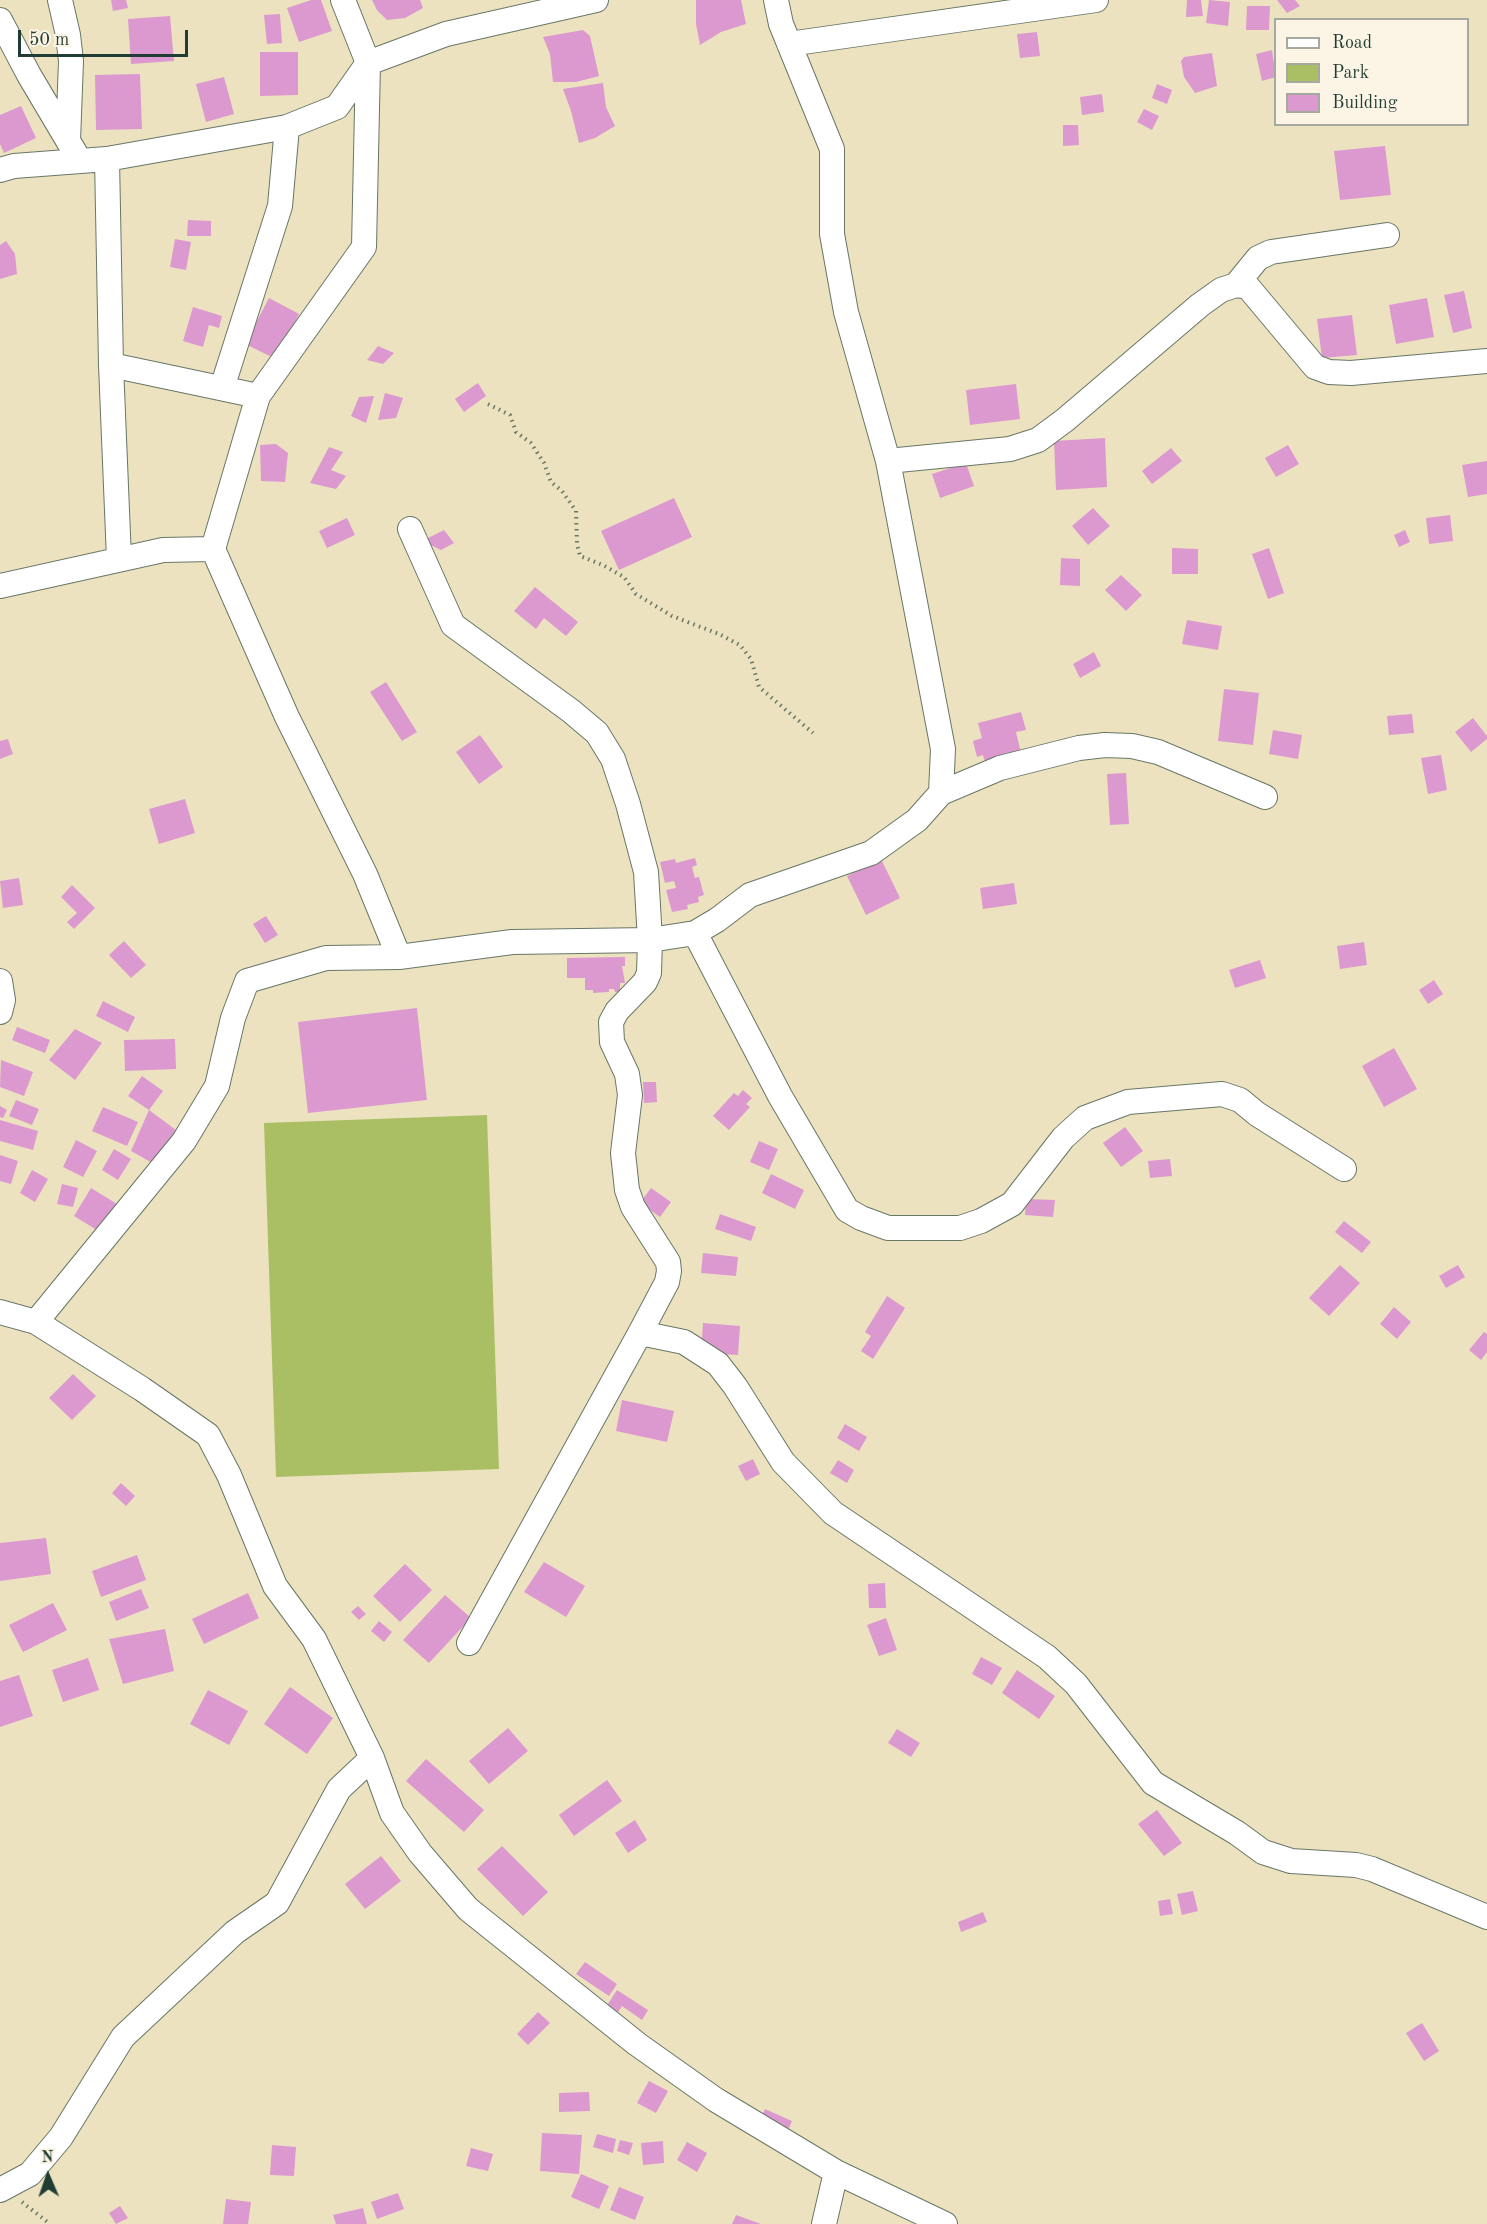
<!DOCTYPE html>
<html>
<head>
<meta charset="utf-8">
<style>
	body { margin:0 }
	#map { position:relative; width:1487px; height:2224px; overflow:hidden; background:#ece2c0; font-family:"Old Standard TT",serif }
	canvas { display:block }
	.legend { position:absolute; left:1274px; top:18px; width:195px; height:108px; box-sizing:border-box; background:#fcf5e5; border:2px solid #a4ab9e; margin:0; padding:8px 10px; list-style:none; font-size:18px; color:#1f3d34 }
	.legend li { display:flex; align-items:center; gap:12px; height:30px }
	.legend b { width:30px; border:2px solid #a4ab9e }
	.north { position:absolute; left:18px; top:2146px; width:60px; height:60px; -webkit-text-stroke:4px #fcf5e5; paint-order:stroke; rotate:358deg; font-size:16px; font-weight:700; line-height:24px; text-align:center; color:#1f3d34 }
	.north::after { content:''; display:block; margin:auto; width:21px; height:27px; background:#1f3d34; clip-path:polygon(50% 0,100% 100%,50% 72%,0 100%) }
	.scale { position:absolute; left:18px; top:30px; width:170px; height:27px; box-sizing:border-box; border:3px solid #1f3d34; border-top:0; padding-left:8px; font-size:18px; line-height:21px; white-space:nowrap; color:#1f3d34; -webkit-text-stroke:4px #fcf5e5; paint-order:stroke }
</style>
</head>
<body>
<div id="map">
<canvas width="1487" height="2224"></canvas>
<ul class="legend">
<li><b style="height:8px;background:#fff"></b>Road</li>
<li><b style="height:16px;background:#aabf64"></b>Park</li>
<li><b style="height:16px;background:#dc99cf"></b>Building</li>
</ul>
<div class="north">N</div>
<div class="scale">50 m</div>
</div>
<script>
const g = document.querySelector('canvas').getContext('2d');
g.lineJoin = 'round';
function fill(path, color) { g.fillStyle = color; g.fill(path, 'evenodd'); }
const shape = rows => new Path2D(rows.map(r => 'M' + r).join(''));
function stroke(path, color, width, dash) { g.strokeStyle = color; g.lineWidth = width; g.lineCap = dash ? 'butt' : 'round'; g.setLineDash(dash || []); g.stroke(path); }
const green = shape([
	[487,1115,499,1469,276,1477,264,1123]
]);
const building = shape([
	[111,0,126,0,128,8,113,11],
	[311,0,321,0,332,31,299,42,287,8],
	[372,0,420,0,423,8,405,18,387,20,377,10],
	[696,0,741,0,746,24,721,32,700,45,696,24],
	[1187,0,1201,0,1203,16,1186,17],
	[1209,0,1230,2,1228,26,1206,23],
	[1277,0,1295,0,1300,6,1287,13],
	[1247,6,1270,6,1269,30,1246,30],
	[280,14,282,43,267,44,264,15],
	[170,16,174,61,131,64,128,19],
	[583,30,590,36,599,76,576,82,553,82,550,54,543,37],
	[1037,32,1040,56,1020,58,1017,34],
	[1272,50,1276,77,1262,81,1256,54],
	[260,52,298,52,298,95,260,96],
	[1212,53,1217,86,1195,93,1184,77,1181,61,1184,57],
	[140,74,142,129,96,130,95,75],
	[224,77,234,114,206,122,196,84],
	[603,83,606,107,615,126,595,138,579,143,571,111,563,89],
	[1157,84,1172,90,1167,104,1152,98],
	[1102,94,1104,112,1082,115,1080,97],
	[21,106,36,138,4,153,0,144,0,115],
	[1144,109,1159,116,1152,130,1137,122],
	[1063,125,1078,125,1079,145,1063,146],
	[1385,146,1391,195,1340,200,1334,151],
	[188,220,211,221,211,236,187,236],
	[175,239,191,242,186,270,170,267],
	[6,241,15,254,17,274,0,279,0,245],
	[1464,291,1472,328,1453,333,1444,295],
	[269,298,299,314,276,359,245,344],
	[1427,298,1434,337,1396,344,1389,305],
	[193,307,222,316,219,328,209,325,203,347,183,341],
	[1352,315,1357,355,1322,358,1317,319],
	[378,346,394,353,383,364,367,360],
	[478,383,486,396,464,412,455,399],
	[1016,384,1020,419,970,425,966,390],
	[385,393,403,398,396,418,378,420],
	[374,396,366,423,351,416,359,397],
	[1105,438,1107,487,1056,490,1054,441],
	[276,444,288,453,285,482,261,481,260,445],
	[1288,445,1299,464,1276,477,1265,458],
	[329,447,343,452,331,470,346,476,336,489,310,483],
	[1171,448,1182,461,1152,484,1142,471],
	[1487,461,1487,494,1468,497,1462,465],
	[966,463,974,486,940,498,932,474],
	[674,498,692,537,619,570,601,531],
	[1093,508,1110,526,1088,545,1072,526],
	[1450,515,1453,541,1429,544,1426,518],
	[347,518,355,535,327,548,319,531],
	[444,530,454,543,441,550,422,541],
	[1405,530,1410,542,1399,547,1394,535],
	[1172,548,1198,549,1198,574,1172,574],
	[1269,548,1284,593,1268,599,1252,554],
	[1061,558,1080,559,1080,586,1060,585],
	[1121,575,1142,595,1126,611,1105,590],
	[535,587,578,622,566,636,544,618,536,629,514,611],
	[1187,620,1222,626,1218,650,1182,644],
	[1094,652,1101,666,1080,678,1073,664],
	[386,682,417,732,402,741,370,692],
	[1224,689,1259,693,1253,745,1218,741],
	[1021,712,1026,730,1016,732,1021,753,985,762,983,755,977,757,973,741,982,738,978,723],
	[1412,714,1414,733,1389,735,1387,716],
	[1473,718,1487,736,1487,739,1471,752,1455,732],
	[1273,730,1302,735,1298,759,1269,754],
	[480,735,503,767,479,784,456,752],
	[8,739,13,754,0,759,0,741],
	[1441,755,1447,790,1428,794,1421,758],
	[1126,773,1129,824,1110,825,1107,774],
	[185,799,195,833,159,844,149,809],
	[695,858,697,865,692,867,695,878,699,877,704,895,698,897,699,902,687,905,688,909,672,912,666,890,676,888,674,881,665,883,660,862,675,859,676,863],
	[881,859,900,898,866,915,847,876],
	[19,878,23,905,3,908,0,881],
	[1014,883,1017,904,983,909,980,888],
	[72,885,95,908,74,929,67,922,77,913,61,897],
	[266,916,278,935,265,943,253,924],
	[124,941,146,965,131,978,109,955],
	[1364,942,1367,965,1340,969,1337,946],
	[625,957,625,966,622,966,625,983,620,983,620,992,615,992,614,989,609,989,609,992,593,993,593,990,585,990,585,978,567,978,567,958],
	[1260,960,1266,978,1235,988,1229,970],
	[1434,980,1443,994,1428,1004,1419,990],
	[103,1001,135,1017,128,1032,96,1016],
	[417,1008,427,1100,308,1113,298,1022],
	[17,1027,50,1040,45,1053,12,1040],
	[75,1029,102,1043,75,1080,49,1060],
	[175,1039,176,1069,125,1071,124,1040],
	[1394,1048,1417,1089,1384,1107,1362,1066],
	[1,1060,33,1072,24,1096,0,1087],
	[142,1076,163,1091,149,1110,176,1130,156,1165,131,1151,149,1110,128,1096],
	[643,1082,656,1082,657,1102,644,1103],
	[743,1090,752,1098,746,1104,750,1107,729,1130,713,1116,734,1093,738,1096],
	[16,1100,39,1109,32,1125,9,1116],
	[0,1106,7,1110,3,1118,0,1117],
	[103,1107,138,1122,127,1146,92,1131],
	[0,1120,38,1131,33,1150,0,1141],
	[1125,1127,1143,1151,1121,1167,1103,1143],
	[76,1140,97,1151,83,1177,63,1167],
	[759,1141,778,1149,769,1170,750,1162],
	[114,1149,131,1159,118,1180,102,1170],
	[0,1155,18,1161,11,1184,0,1181],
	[1170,1159,1172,1176,1150,1178,1148,1161],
	[32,1170,48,1179,35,1202,20,1193],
	[771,1174,804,1190,795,1209,762,1193],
	[62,1184,78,1188,73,1207,57,1204],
	[91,1188,117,1204,100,1232,74,1216],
	[651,1188,671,1202,660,1217,640,1203],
	[1026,1199,1055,1200,1053,1217,1025,1215],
	[720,1214,756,1227,751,1241,715,1229],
	[1344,1221,1371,1242,1362,1253,1335,1232],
	[703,1253,738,1257,736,1276,701,1273],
	[1340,1265,1360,1283,1329,1316,1309,1298],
	[1458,1265,1465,1277,1446,1288,1439,1276],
	[887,1296,905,1308,873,1359,861,1351,871,1336,865,1332],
	[1394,1307,1411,1322,1397,1339,1380,1324],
	[703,1323,740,1326,738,1355,701,1353],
	[1484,1332,1487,1334,1487,1352,1481,1360,1469,1350],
	[73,1374,96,1396,72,1420,49,1398],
	[622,1400,674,1411,667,1442,616,1431],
	[845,1424,867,1437,859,1451,837,1438],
	[753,1459,760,1474,746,1481,738,1466],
	[838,1460,854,1470,847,1483,830,1473],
	[121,1483,135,1496,126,1506,112,1493],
	[46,1538,51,1574,0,1581,0,1543],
	[137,1555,146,1580,101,1597,92,1571],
	[544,1562,585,1586,566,1617,524,1592],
	[405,1564,432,1590,400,1622,373,1596],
	[885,1583,886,1608,869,1608,868,1584],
	[141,1589,149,1608,116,1621,109,1602],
	[248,1593,259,1618,204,1644,192,1619],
	[445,1595,471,1618,429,1663,403,1640],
	[53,1603,67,1630,23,1652,9,1625],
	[358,1606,366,1614,359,1620,351,1612],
	[886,1618,897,1650,879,1656,867,1625],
	[379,1621,392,1632,384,1642,371,1631],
	[165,1629,174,1671,123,1684,109,1639],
	[981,1657,1002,1668,992,1685,972,1674],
	[88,1658,99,1690,63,1702,52,1670],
	[1017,1670,1055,1696,1039,1719,1002,1693],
	[19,1675,33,1716,0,1727,0,1681],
	[290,1687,333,1718,307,1754,264,1724],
	[208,1690,248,1711,229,1745,190,1724],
	[508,1728,528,1751,489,1784,469,1761],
	[897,1729,920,1743,911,1757,888,1743],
	[426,1759,484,1810,464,1832,406,1781],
	[607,1780,622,1801,574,1836,559,1815],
	[1157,1810,1182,1843,1164,1856,1138,1824],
	[635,1820,647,1840,628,1853,615,1833],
	[502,1846,548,1892,523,1916,477,1869],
	[381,1856,401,1881,365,1909,345,1884],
	[1193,1891,1198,1911,1182,1915,1177,1894],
	[1170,1899,1173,1914,1160,1916,1158,1901],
	[983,1912,987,1922,961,1932,958,1922],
	[585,1962,617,1984,609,1996,576,1974],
	[617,1990,648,2010,642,2020,622,2006,615,2017,604,2010],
	[538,2012,550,2023,528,2045,517,2034],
	[1422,2023,1439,2051,1424,2061,1406,2033],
	[649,2081,668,2091,656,2113,637,2103],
	[589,2092,590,2111,559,2112,559,2093],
	[765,2109,792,2121,786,2135,759,2123],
	[542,2133,582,2135,579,2174,540,2171],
	[597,2134,616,2139,613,2153,593,2147],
	[620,2140,633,2143,629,2155,617,2151],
	[663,2141,664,2163,643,2165,641,2143],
	[687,2142,707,2153,697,2172,677,2160],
	[272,2145,296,2147,294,2176,270,2175],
	[471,2148,493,2154,488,2171,466,2166],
	[581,2174,609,2186,599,2209,571,2197],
	[619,2187,644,2197,635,2220,610,2210],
	[398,2193,404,2209,377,2219,371,2202],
	[226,2199,251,2202,248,2224,223,2224],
	[120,2206,128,2218,116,2224,109,2213],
	[363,2208,367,2224,336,2224,333,2215],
	[736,2215,761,2224,732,2224]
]);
const path = shape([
	[488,404,510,415,516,432,531,443,544,463,551,482,562,491,576,511,577,544,580,556,603,565,624,577,636,594,672,616,719,634,740,645,751,659,759,687,813,733],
	[22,2202,50,2224]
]);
const street = shape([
	[60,0,68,35,71,61,68,141],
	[343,0,368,63,364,247,258,396,213,549,287,717,365,874,399,957],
	[0,20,29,75,80,161],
	[789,44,1096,0],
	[107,159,111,365,119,559],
	[0,170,14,166,107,159,287,127,337,107,368,63,446,34,596,0],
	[1236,285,1258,258,1271,252,1387,235],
	[111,365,258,396],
	[222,388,280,206,287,127],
	[888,461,1010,449,1038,440,1065,420,1200,305,1221,290,1236,285,1248,287,1315,367,1329,372,1351,373,1487,361],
	[410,529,453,625,571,711,597,733,613,759,628,804,646,872,650,940,649,973,645,982,617,1011,611,1022,612,1042,627,1074,630,1095,623,1153,627,1190,633,1207,668,1262,669,1271,667,1282,640,1333,469,1643],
	[0,586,163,550,213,549],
	[941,793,1000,768,1079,748,1105,745,1132,746,1158,752,1265,797],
	[695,933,780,1096,847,1210,861,1218,888,1228,960,1228,981,1221,1012,1204,1063,1138,1085,1118,1128,1102,1222,1094,1240,1100,1257,1114,1344,1169],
	[0,981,3,1000,0,1012],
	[0,1312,36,1322,142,1389,208,1435,229,1475,275,1586,314,1639,372,1758,392,1813,420,1853,468,1909,637,2044,716,2100,836,2172,945,2224],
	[36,1322,184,1141,217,1086,233,1018,247,981,326,958,399,957,512,942,650,940,695,933,717,920,750,895,871,853,917,820,941,793,943,749,888,461,846,312,832,234,832,149,781,24,776,0],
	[640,1333,684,1342,718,1364,735,1386,783,1462,833,1513,1047,1657,1076,1684,1153,1783,1237,1833,1263,1852,1291,1861,1356,1865,1372,1869,1487,1917],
	[0,2190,30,2174,61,2137,123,2037,235,1932,277,1903,339,1789,372,1758],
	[824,2224,836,2172]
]);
fill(green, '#aabf64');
fill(building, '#dc99cf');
stroke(street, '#677765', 26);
stroke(path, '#677765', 4, [1.5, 4.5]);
stroke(street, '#fff', 24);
</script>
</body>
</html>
